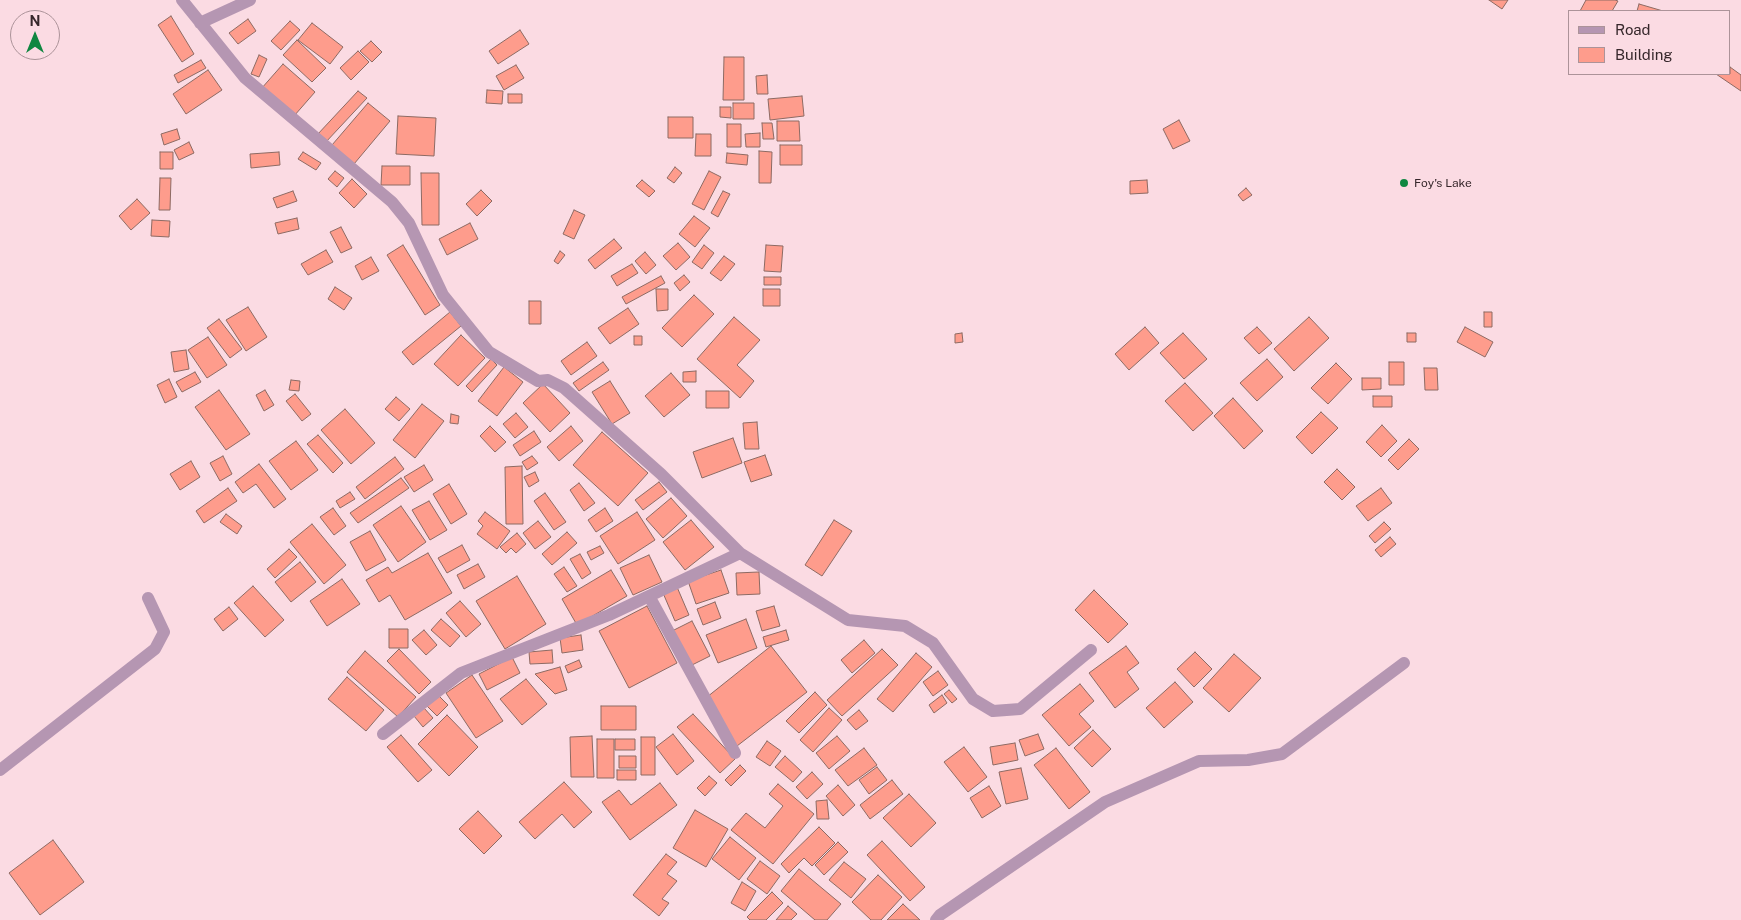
<!DOCTYPE html>
<html>
<head>
<meta charset="utf-8">
<style>
	body { margin:0 }
	#map { position:relative; width:1741px; height:920px; overflow:hidden; background:#fbdbe3; font-family:"Public Sans",sans-serif }
	canvas { display:block }
	.legend { position:absolute; left:1568px; top:10px; width:162px; height:65px; box-sizing:border-box; background:#fbdbe3; border:1px solid #ac9399; margin:0; padding:6px 9px; list-style:none; font-size:15px; color:#36272b }
	.legend li { display:flex; align-items:center; gap:10px; height:25px }
	.legend b { width:25px; border:1px solid #ac9399 }
	.north { position:absolute; left:10px; top:10px; width:50px; height:50px; box-sizing:border-box; background:#fbdbe3; border:1px solid #ac9399; border-radius:50%; rotate:0deg; font-size:14px; font-weight:700; line-height:20px; text-align:center; color:#36272b }
	.north::after { content:''; display:block; margin:auto; width:18px; height:22px; background:#108741; clip-path:polygon(50% 0,100% 100%,50% 72%,0 100%) }
</style>
</head>
<body>
<div id="map">
<canvas width="1741" height="920"></canvas>
<ul class="legend">
<li><b style="height:6px;background:#b596b2"></b>Road</li>
<li><b style="height:14px;background:#fe9c8c"></b>Building</li>
</ul>
<div class="north">N</div>
</div>
<script>
const g = document.querySelector('canvas').getContext('2d');
g.lineJoin = 'round';
function fill(path, color) { g.fillStyle = color; g.fill(path, 'evenodd'); }
const shape = rows => new Path2D(rows.map(r => 'M' + r).join(''));
function stroke(path, color, width, dash) { g.strokeStyle = color; g.lineWidth = width; g.lineCap = dash ? 'butt' : 'round'; g.setLineDash(dash || []); g.stroke(path); }
function drawText(font, color, halo, rows, align = 'center') {
  g.font = font + ' "Public Sans",sans-serif'; g.lineWidth = 4.5; g.setLineDash([]); g.textBaseline = 'middle'; g.strokeStyle = halo; g.fillStyle = color; for (const [text, x, y, turn = 0] of rows) {
    g.save(); g.translate(x, y); g.rotate((+turn || 0) * Math.PI / 180); g.textAlign = isNaN(turn) ? turn : align; if (halo) g.strokeText(text, 0, 0); g.fillText(text, 0, 0); g.restore();
  }
}
const building = shape([
	[1489,0,1508,0,1502,9,1489,0],
	[1586,0,1615,0,1618,1,1612,11,1580,11,1586,0],
	[1639,4,1663,11,1637,11,1639,4],
	[171,16,194,54,182,62,158,25,171,16],
	[248,19,256,31,238,44,229,33,248,19],
	[290,21,300,30,281,50,271,41,290,21],
	[312,23,343,47,330,64,298,40,312,23],
	[520,30,529,44,498,64,489,51,520,30],
	[297,40,326,68,312,82,283,55,297,40],
	[371,41,382,52,372,62,360,51,371,41],
	[358,51,369,62,351,80,340,68,358,51],
	[259,55,267,59,259,77,251,74,259,55],
	[724,57,744,57,744,100,723,100,724,57],
	[201,60,206,68,178,83,174,75,201,60],
	[283,64,315,92,294,116,261,89,283,64],
	[516,65,524,78,504,90,496,76,516,65],
	[1730,67,1741,75,1741,91,1716,74,1730,74,1730,67],
	[208,70,222,90,186,114,173,94,208,70],
	[767,75,768,94,757,94,756,76,767,75],
	[487,90,503,91,502,104,486,103,487,90],
	[358,91,367,98,325,143,317,135,358,91],
	[508,94,522,94,522,103,508,103,508,94],
	[802,96,804,116,770,120,768,99,802,96],
	[368,103,390,121,354,164,332,145,368,103],
	[733,103,754,103,754,119,733,119,733,103],
	[720,107,731,107,731,118,720,117,720,107],
	[398,116,436,118,434,156,396,154,398,116],
	[668,117,693,117,693,138,668,138,668,117],
	[1179,120,1190,141,1173,149,1163,129,1179,120],
	[777,121,799,121,800,141,777,141,777,121],
	[762,123,772,123,774,139,763,139,762,123],
	[727,124,741,124,741,147,727,147,727,124],
	[177,129,180,139,164,145,161,134,177,129],
	[760,133,760,147,746,147,745,134,760,133],
	[696,134,711,134,711,156,695,156,696,134],
	[189,142,194,153,179,160,174,150,189,142],
	[780,145,802,145,802,165,780,165,780,145],
	[759,151,772,152,771,183,759,183,759,151],
	[160,152,173,152,173,169,160,169,160,152],
	[279,152,280,165,251,168,250,154,279,152],
	[303,152,321,163,316,170,298,159,303,152],
	[727,153,748,155,747,165,726,163,727,153],
	[382,166,410,166,410,185,381,185,382,166],
	[675,167,682,173,674,183,667,178,675,167],
	[335,171,344,178,337,187,328,179,335,171],
	[709,171,721,177,704,210,692,204,709,171],
	[421,173,439,173,439,225,422,225,421,173],
	[160,178,171,178,170,210,159,210,160,178],
	[352,179,367,194,354,208,339,193,352,179],
	[642,180,655,191,649,197,636,186,642,180],
	[1147,180,1148,193,1130,194,1130,181,1147,180],
	[1246,188,1252,195,1243,201,1238,195,1246,188],
	[481,190,492,201,477,216,466,204,481,190],
	[293,191,297,201,277,208,273,198,293,191],
	[723,191,730,194,718,217,711,213,723,191],
	[137,199,150,213,131,230,119,216,137,199],
	[574,210,585,215,574,239,563,234,574,210],
	[694,216,710,228,695,247,679,234,694,216],
	[297,218,299,229,278,234,275,223,297,218],
	[152,220,170,221,169,237,151,236,152,220],
	[470,223,478,239,447,255,439,239,470,223],
	[341,227,352,248,341,253,330,232,341,227],
	[614,239,622,248,595,269,588,260,614,239],
	[678,243,690,257,676,270,663,256,678,243],
	[403,245,440,305,425,315,387,255,403,245],
	[704,245,714,253,702,269,692,262,704,245],
	[766,245,783,246,781,272,764,271,766,245],
	[326,250,333,262,308,275,301,264,326,250],
	[560,251,565,255,558,264,554,261,560,251],
	[645,252,656,265,646,274,635,261,645,252],
	[724,256,735,264,721,281,710,273,724,256],
	[371,257,379,271,362,280,355,266,371,257],
	[632,264,638,273,617,286,611,276,632,264],
	[684,275,690,282,680,291,674,283,684,275],
	[661,276,665,283,626,304,622,297,661,276],
	[764,277,781,277,781,285,764,285,764,277],
	[335,287,352,298,344,310,328,299,335,287],
	[656,289,668,289,668,310,657,311,656,289],
	[763,289,780,289,780,306,763,306,763,289],
	[694,295,714,314,682,347,662,328,694,295],
	[529,301,541,301,541,324,529,324,529,301],
	[248,307,267,337,246,351,226,320,248,307],
	[628,308,639,324,610,344,598,328,628,308],
	[450,312,461,326,413,365,402,352,450,312],
	[1484,312,1492,312,1492,327,1484,327,1484,312],
	[734,317,760,340,737,365,754,381,740,398,697,359,734,317],
	[1309,317,1329,338,1294,371,1274,349,1309,317],
	[219,319,242,349,230,358,207,328,219,319],
	[1145,327,1159,343,1129,370,1115,354,1145,327],
	[1257,327,1272,343,1259,354,1244,338,1257,327],
	[1465,327,1493,342,1485,357,1457,342,1465,327],
	[962,333,963,342,955,343,955,334,962,333],
	[1183,333,1207,359,1184,379,1160,353,1183,333],
	[1407,333,1416,333,1416,342,1407,342,1407,333],
	[461,335,485,358,458,386,434,364,461,335],
	[634,336,642,336,642,345,634,345,634,336],
	[208,337,227,365,207,378,188,350,208,337],
	[587,342,597,356,571,375,561,361,587,342],
	[186,350,189,369,174,372,171,352,186,350],
	[491,359,497,365,472,392,466,386,491,359],
	[1267,359,1283,377,1257,401,1240,383,1267,359],
	[603,362,609,370,579,391,573,383,603,362],
	[1389,362,1404,362,1404,385,1389,385,1389,362],
	[1336,363,1352,379,1328,404,1311,388,1336,363],
	[504,367,523,382,497,416,478,401,504,367],
	[1424,368,1437,368,1438,390,1425,390,1424,368],
	[696,371,696,382,683,382,683,372,696,371],
	[195,372,201,382,182,392,176,382,195,372],
	[671,373,690,395,664,417,645,396,671,373],
	[1362,378,1381,378,1381,389,1362,390,1362,378],
	[169,379,177,397,165,403,157,385,169,379],
	[291,380,300,381,299,391,289,390,291,380],
	[610,381,630,413,612,424,592,392,610,381],
	[1185,383,1213,413,1193,431,1165,401,1185,383],
	[543,384,570,413,550,432,523,403,543,384],
	[219,390,250,434,226,450,195,407,219,390],
	[265,390,274,405,264,411,256,395,265,390],
	[706,391,729,391,729,408,706,408,706,391],
	[295,394,311,414,302,421,286,401,295,394],
	[1373,396,1392,396,1392,407,1373,407,1373,396],
	[396,397,410,409,399,421,385,409,396,397],
	[1233,398,1263,431,1244,449,1214,416,1233,398],
	[422,404,444,421,415,458,393,440,422,404],
	[345,409,375,443,351,464,321,430,345,409],
	[1321,412,1338,428,1312,454,1296,437,1321,412],
	[516,413,528,427,515,438,503,424,516,413],
	[451,414,459,416,458,424,450,423,451,414],
	[757,422,759,449,745,449,743,423,757,422],
	[1382,425,1397,441,1381,457,1366,442,1382,425],
	[490,426,506,442,495,452,480,436,490,426],
	[571,426,583,441,559,461,547,447,571,426],
	[534,431,541,442,520,456,513,445,534,431],
	[602,432,648,473,618,506,573,465,602,432],
	[318,435,343,463,333,473,307,444,318,435],
	[733,438,742,463,702,478,693,452,733,438],
	[1409,439,1419,449,1398,470,1388,460,1409,439],
	[296,441,318,470,291,490,269,461,296,441],
	[765,455,772,475,751,482,744,462,765,455],
	[223,456,232,474,220,481,210,463,223,456],
	[532,456,538,463,527,470,522,462,532,456],
	[395,457,404,469,365,499,356,487,395,457],
	[191,461,200,477,180,490,170,474,191,461],
	[259,464,286,499,274,508,256,484,243,493,235,482,259,464],
	[424,465,433,480,414,492,404,477,424,465],
	[522,466,523,524,506,524,505,467,522,466],
	[1337,469,1355,487,1342,500,1324,482,1337,469],
	[535,472,539,481,529,487,524,477,535,472],
	[401,478,409,488,358,523,350,513,401,478],
	[659,482,667,492,643,510,635,500,659,482],
	[579,483,595,503,584,511,570,490,579,483],
	[449,484,467,514,451,524,433,494,449,484],
	[228,488,237,501,204,523,196,511,228,488],
	[1381,488,1392,503,1368,521,1356,506,1381,488],
	[350,492,355,499,340,508,336,501,350,492],
	[545,493,566,522,554,530,534,501,545,493],
	[671,498,687,516,663,538,646,519,671,498],
	[429,501,447,530,430,540,412,510,429,501],
	[401,506,426,542,398,562,373,525,401,506],
	[333,508,346,526,334,535,320,517,333,508],
	[605,508,613,521,596,532,588,520,605,508],
	[485,512,510,531,497,549,477,534,483,526,478,521,485,512],
	[637,512,655,540,618,564,600,536,637,512],
	[226,514,242,526,237,534,220,522,226,514],
	[691,520,714,547,685,570,663,542,691,520],
	[834,520,852,531,822,576,805,565,834,520],
	[538,521,551,537,535,549,523,533,538,521],
	[1384,522,1391,529,1375,543,1369,536,1384,522],
	[312,524,346,565,324,584,290,542,312,524],
	[370,531,386,560,366,571,350,542,370,531],
	[567,532,577,543,552,565,542,554,567,532],
	[517,533,526,544,516,553,511,548,506,553,500,547,517,533],
	[1390,537,1396,544,1381,557,1375,550,1390,537],
	[462,545,470,560,447,573,438,558,462,545],
	[600,546,604,553,591,560,587,552,600,546],
	[289,549,297,557,275,578,267,569,289,549],
	[428,553,452,593,405,620,390,595,379,602,366,580,388,567,392,573,428,553],
	[580,554,591,573,582,579,570,559,580,554],
	[649,555,662,582,633,595,620,568,649,555],
	[300,562,316,582,291,602,275,582,300,562],
	[478,564,485,577,464,589,457,575,478,564],
	[564,567,577,586,567,592,554,574,564,567],
	[611,570,627,596,577,625,562,599,611,570],
	[721,570,729,593,696,604,688,581,721,570],
	[759,572,760,594,737,595,736,573,759,572],
	[517,576,546,624,505,649,476,601,517,576],
	[342,579,360,604,327,626,310,601,342,579],
	[253,586,284,620,265,637,234,603,253,586],
	[677,587,689,615,675,621,663,593,677,587],
	[1094,590,1128,624,1108,643,1075,610,1094,590],
	[460,601,481,624,466,637,446,613,460,601],
	[715,602,721,618,703,625,697,609,715,602],
	[647,606,677,663,629,688,599,631,647,606],
	[774,606,780,626,762,631,756,611,774,606],
	[229,607,238,619,223,631,214,619,229,607],
	[441,619,460,636,450,647,431,630,441,619],
	[746,619,757,648,718,663,706,635,746,619],
	[692,621,710,656,690,666,672,631,692,621],
	[389,629,408,629,408,648,389,648,389,629],
	[424,630,437,645,426,655,412,640,424,630],
	[786,630,789,640,766,647,763,637,786,630],
	[581,635,583,650,562,653,560,638,581,635],
	[864,640,875,653,852,673,841,660,864,640],
	[771,646,807,692,737,746,702,701,771,646],
	[1126,646,1139,663,1127,672,1139,689,1115,708,1089,673,1126,646],
	[399,649,431,682,419,694,387,661,399,649],
	[882,649,898,665,842,716,827,700,882,649],
	[552,650,553,663,530,664,529,652,552,650],
	[365,651,416,697,398,717,347,672,365,651],
	[1195,652,1212,669,1194,687,1177,669,1195,652],
	[916,653,932,667,893,712,877,699,916,653],
	[1234,654,1261,678,1229,712,1203,688,1234,654],
	[512,657,520,673,487,690,479,674,512,657],
	[579,660,582,667,568,673,565,666,579,660],
	[560,667,567,690,555,694,535,674,560,667],
	[938,671,948,685,933,696,923,682,938,671],
	[472,675,503,721,476,738,446,693,472,675],
	[347,677,384,710,366,731,328,699,347,677],
	[526,679,547,704,522,725,500,699,526,679],
	[1175,682,1193,702,1164,728,1146,708,1175,682],
	[1080,684,1094,701,1079,714,1091,727,1069,746,1042,715,1080,684],
	[949,690,957,699,952,703,944,694,949,690],
	[815,692,827,705,799,733,786,721,815,692],
	[436,693,448,705,437,716,425,704,436,693],
	[942,695,947,703,934,713,929,705,942,695],
	[601,706,636,706,636,730,601,730,601,706],
	[424,708,433,718,423,727,414,716,424,708],
	[829,708,842,720,813,752,800,740,829,708],
	[859,710,868,721,856,730,847,720,859,710],
	[693,714,735,759,720,773,677,727,693,714],
	[447,715,478,747,449,776,418,744,447,715],
	[1093,730,1111,749,1092,767,1074,748,1093,730],
	[673,734,694,761,677,775,656,747,673,734],
	[1038,734,1044,749,1025,756,1019,740,1038,734],
	[401,735,432,770,418,782,387,747,401,735],
	[592,736,594,777,571,777,570,737,592,736],
	[837,736,850,751,829,769,816,753,837,736],
	[641,737,655,737,655,775,641,775,641,737],
	[597,739,614,739,614,778,597,778,597,739],
	[615,739,635,739,635,750,615,750,615,739],
	[767,741,781,751,770,766,756,757,767,741],
	[1015,743,1018,760,993,765,990,747,1015,743],
	[964,747,987,777,968,792,944,762,964,747],
	[864,748,877,765,848,786,835,770,864,748],
	[1056,748,1090,792,1069,809,1034,765,1056,748],
	[619,756,636,756,636,768,619,768,619,756],
	[785,756,802,772,793,782,775,767,785,756],
	[740,765,746,771,731,786,725,780,740,765],
	[877,767,887,780,869,794,859,780,877,767],
	[1021,768,1028,799,1006,804,999,772,1021,768],
	[617,770,636,770,636,780,617,780,617,770],
	[812,772,823,784,807,799,796,787,812,772],
	[709,776,717,783,705,796,697,788,709,776],
	[892,780,903,794,870,819,860,805,892,780],
	[564,782,592,812,574,828,562,814,535,839,519,822,564,782],
	[660,783,677,805,630,840,602,802,619,790,631,805,660,783],
	[778,784,814,814,773,864,731,830,746,813,765,828,783,806,769,794,778,784],
	[838,785,855,805,843,816,826,796,838,785],
	[989,786,1001,806,982,818,970,798,989,786],
	[909,794,936,823,911,847,883,818,909,794],
	[827,800,829,819,817,819,816,801,827,800],
	[695,810,728,829,706,867,673,848,695,810],
	[478,811,502,836,484,854,459,829,478,811],
	[819,827,835,843,812,866,804,858,789,873,781,864,819,827],
	[730,837,756,858,739,880,712,859,730,837],
	[53,840,84,882,40,915,9,873,53,840],
	[882,841,925,887,910,901,867,855,882,841],
	[838,842,848,852,824,875,815,865,838,842],
	[666,854,677,862,667,874,677,881,662,899,669,903,659,916,633,895,666,854],
	[760,861,780,876,767,894,747,879,760,861],
	[844,862,866,879,851,898,829,880,844,862],
	[799,869,841,904,827,920,815,920,781,891,799,869],
	[878,875,902,897,881,920,871,920,852,902,878,875],
	[742,882,756,891,745,911,731,903,742,882],
	[772,892,783,903,766,920,750,920,747,917,772,892],
	[903,904,920,920,887,920,903,904],
	[788,906,797,914,791,920,776,920,788,906]
]);
const minor = shape([
	[182,0,245,78,392,202,409,223,443,295,489,352,538,381,548,380,564,388,661,474,740,553,848,620,905,626,933,643,973,699,993,711,1020,709,1091,650],
	[200,23,250,0],
	[649,596,735,753],
	[383,734,461,673,609,615,740,553],
	[0,770,155,649,164,632,148,598],
	[936,920,940,915,1105,802,1199,761,1248,760,1282,754,1404,663]
]);
const markers = [
	[1404,183,5,"#108741"]
];
const poiNames = [
	["Foy's Lake",1414,183]
];
fill(building, '#fe9c8c');
stroke(building, '#8d6a63', 1);
stroke(minor, '#b596b2', 12);
for (const [x, y, r, color] of markers) { const dot = new Path2D(); dot.arc(x, y, r, 0, 2 * Math.PI); g.fillStyle = color; g.fill(dot); stroke(dot, '#fbdbe3', 2); }
drawText('12px', '#36272b', '#fbdbe3', poiNames, 'left');
</script>
</body>
</html>
